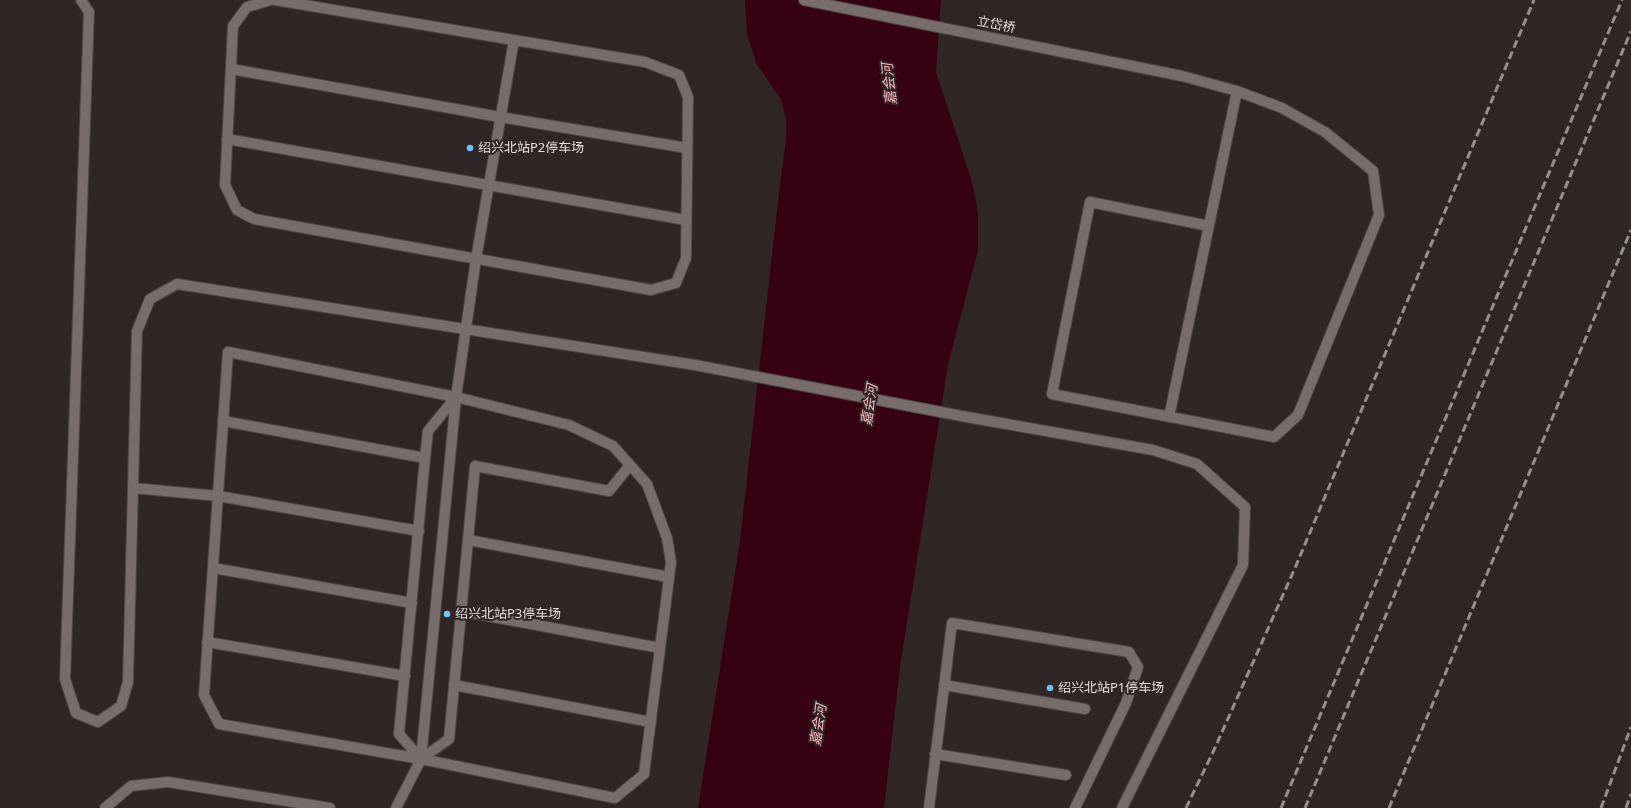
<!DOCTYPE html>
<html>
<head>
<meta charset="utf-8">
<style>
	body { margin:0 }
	canvas { display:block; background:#302627 }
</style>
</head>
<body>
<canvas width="1631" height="808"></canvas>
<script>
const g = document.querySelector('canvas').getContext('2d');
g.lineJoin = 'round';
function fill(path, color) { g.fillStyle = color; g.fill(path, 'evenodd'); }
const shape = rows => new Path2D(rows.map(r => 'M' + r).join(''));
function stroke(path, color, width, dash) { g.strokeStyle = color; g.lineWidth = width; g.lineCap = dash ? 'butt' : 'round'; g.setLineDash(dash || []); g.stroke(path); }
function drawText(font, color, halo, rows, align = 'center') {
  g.font = font + ' "Noto Sans","Noto Sans SC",sans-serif'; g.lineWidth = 4; g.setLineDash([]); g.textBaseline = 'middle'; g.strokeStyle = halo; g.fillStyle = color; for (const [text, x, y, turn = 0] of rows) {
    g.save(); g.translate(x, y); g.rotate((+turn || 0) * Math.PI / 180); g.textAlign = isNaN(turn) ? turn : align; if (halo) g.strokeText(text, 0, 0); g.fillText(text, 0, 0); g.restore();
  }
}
const water = shape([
	[745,0,941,0,936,72,973,185,978,214,978,251,948,364,900,667,884,808,698,808,740,541,778,201,786,139,786,119,781,99,757,65,747,34]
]);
const lane = shape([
	[81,0,89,12,65,679,76,713,98,722,121,706,128,682,137,331,150,299,177,284,695,365,967,417,1153,450,1197,464,1245,507,1243,565,1122,808],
	[271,0,247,7,233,26,225,185,237,210,254,219,651,290,676,283,686,258,688,97,679,75,645,62,275,0],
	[804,0,1182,76,1237,91,1282,108,1325,132,1373,171,1379,215,1298,415,1274,437,1052,394,1090,202,1209,226],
	[231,69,500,117,687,148],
	[227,139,686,220],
	[228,352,456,397,569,425,613,446,647,484,667,538,671,562,644,774,615,798,421,759,219,724,204,695,228,352],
	[456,397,428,431,425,458,399,734,421,759,449,739,475,466,609,491,630,465],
	[1169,417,1237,91],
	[223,421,425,458],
	[133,488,218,496,419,531],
	[468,540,669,577],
	[213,568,412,603],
	[461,611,660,648],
	[207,642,405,676],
	[454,685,651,722],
	[944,685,1085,709],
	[935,754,1066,775],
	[105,808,131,786,168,782,330,808],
	[396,808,421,759,456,397,476,259,514,40],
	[929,808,952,623,1129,652,1138,667,1126,703,1075,808]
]);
const rail = shape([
	[1186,808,1214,750,1295,568,1534,0],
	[1281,808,1622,0],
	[1305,808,1631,31],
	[1389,808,1631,230],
	[1601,808,1631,727],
	[1626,808,1631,794]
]);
const markers = [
	[470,148,4,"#71c1f5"],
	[447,614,4,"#71c1f5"],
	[1050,688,4,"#71c1f5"]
];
const streetNames = [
	["立岱桥",996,25,11]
];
const poiNames = [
	["绍兴北站P2停车场",478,148],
	["绍兴北站P3停车场",455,614],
	["绍兴北站P1停车场",1058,688]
];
const waterNames = [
	["嘉会河",890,84,-96],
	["嘉会河",870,405,-81],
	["嘉会河",819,725,-81]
];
fill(water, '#360112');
stroke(lane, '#4d4546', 12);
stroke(lane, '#786c6d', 10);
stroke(rail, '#978e8f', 3, [8, 4]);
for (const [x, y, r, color] of markers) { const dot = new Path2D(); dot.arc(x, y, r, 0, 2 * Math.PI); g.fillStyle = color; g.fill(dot); stroke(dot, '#302627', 1.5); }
drawText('13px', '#e5ddde', '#302627', streetNames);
drawText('13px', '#e5ddde', '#302627', poiNames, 'left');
drawText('italic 14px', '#fcb7c3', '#302627', waterNames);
</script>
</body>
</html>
